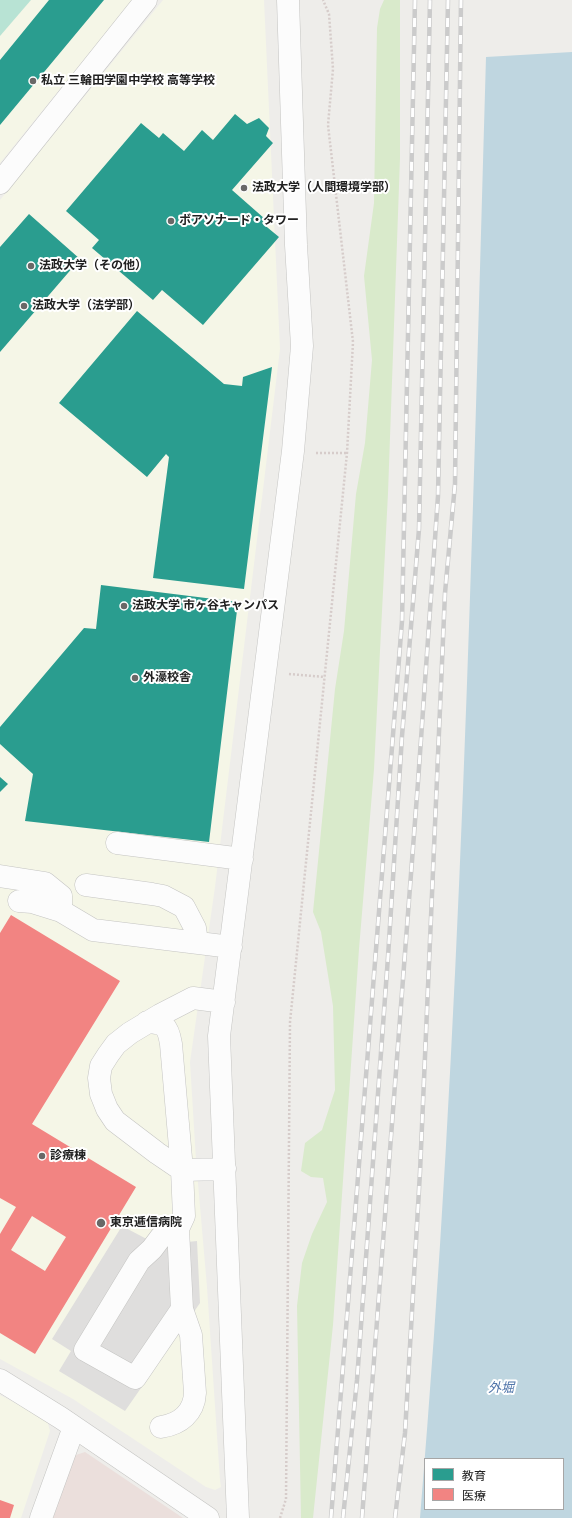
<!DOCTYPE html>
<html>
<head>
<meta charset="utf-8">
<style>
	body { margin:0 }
	#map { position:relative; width:572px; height:1518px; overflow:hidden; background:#eeedea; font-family:"PT Sans","Noto Sans JP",sans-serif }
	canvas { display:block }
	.legend { position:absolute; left:424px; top:1458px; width:140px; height:52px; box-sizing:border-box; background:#fff; border:1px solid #a6a6a6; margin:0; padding:5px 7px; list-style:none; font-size:12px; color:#212121 }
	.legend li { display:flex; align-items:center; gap:8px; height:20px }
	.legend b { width:20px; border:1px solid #a6a6a6 }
</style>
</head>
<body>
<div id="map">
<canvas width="572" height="1518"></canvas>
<ul class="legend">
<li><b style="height:11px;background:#2a9d8f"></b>教育</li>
<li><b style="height:11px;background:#f28482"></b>医療</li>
</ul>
</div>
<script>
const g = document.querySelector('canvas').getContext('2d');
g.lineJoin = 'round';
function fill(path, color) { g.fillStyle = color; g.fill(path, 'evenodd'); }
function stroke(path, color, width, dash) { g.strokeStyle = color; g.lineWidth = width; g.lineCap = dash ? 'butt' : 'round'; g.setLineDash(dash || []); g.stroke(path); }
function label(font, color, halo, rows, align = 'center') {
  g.font = font + ' "PT Sans","Noto Sans JP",sans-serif'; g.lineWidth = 4; g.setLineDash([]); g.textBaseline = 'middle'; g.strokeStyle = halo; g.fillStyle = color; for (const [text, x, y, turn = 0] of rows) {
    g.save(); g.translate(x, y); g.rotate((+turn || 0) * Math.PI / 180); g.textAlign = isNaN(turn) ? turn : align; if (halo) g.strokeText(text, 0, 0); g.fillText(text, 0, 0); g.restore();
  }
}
fill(new Path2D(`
	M85 1452 183 1518H53L73 1456Z`), '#ebdfdc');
fill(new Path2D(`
	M0 0H132L0 163Z
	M163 0H264L280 349 215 887 190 1062 196 1160 207 1287 220 1480 221 1487 215 1490 206 1487 73 1399 0 1359V200Z
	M0 1395 47 1420 50 1431 21 1518H0Z`), '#f5f6e7');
fill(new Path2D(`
	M384 0H400V158L388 493 374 769 359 949 333 1325 313 1518H301L297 1306 302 1263 312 1234 327 1202 323 1178 311 1177 301 1171 305 1143 322 1130 335 1090 333 1006 321 932 313 912 335 689 344 631 356 494 365 443 372 360 364 276 374 203 377 28 380 9Z`), '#d9eacb');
fill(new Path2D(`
	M0 0H31L0 36Z`), '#b8e3d4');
fill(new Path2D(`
	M122 1226 158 1245 197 1241 200 1303 125 1411 59 1371 71 1351 52 1339Z`), '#dfdedd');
fill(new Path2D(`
	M572 52V1518H420C461 1032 472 544 486 57ZM425 1459H563V1509H425Z`), '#bfd6e0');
fill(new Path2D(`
	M49 0H104L0 125V60Z
	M235 114 247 124 259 118 269 128 266 136 273 143 232 190 265 219 262 223 279 237 203 325 162 290 153 300 92 248 99 240 66 211 141 123 159 138 163 133 184 151 202 130 213 140Z
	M29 214 80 259 0 352V247Z
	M137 311 224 384 242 386 243 377 272 367 244 589 153 578 169 457 166 454 147 477 59 403Z
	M101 585 238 602 209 842 25 821 33 774 0 744V727L84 628 96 629Z
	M0 777 8 784 0 792Z`), '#2a9d8f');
fill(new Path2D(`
	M11 915 120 981 32 1124 136 1187 35 1354 0 1333V1234L16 1207 0 1198V933ZM32 1216 66 1237 45 1271 11 1250Z
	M0 1500 14 1505 10 1518H0Z`), '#f28482');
const minor = new Path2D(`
	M0 183 146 0
	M117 843 242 859
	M0 876 45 883 61 896V911
	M86 885 152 894 163 896 184 907 195 928 197 942
	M19 901 32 902 61 911 93 930 231 947
	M224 1002 193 998 160 1015 130 1033 116 1044 108 1055 101 1066 99 1078 101 1094 107 1109 115 1121 157 1153 182 1170 225 1169
	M147 1022C165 1023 168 1026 171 1044L182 1170 184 1216 178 1229 182 1309 191 1335 195 1393C194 1413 180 1424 161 1427
	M178 1229 161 1237 152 1249 139 1261 85 1350 135 1378 182 1309
	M0 1380 61 1418 208 1518
	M41 1518 74 1427
	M238 1518 219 1036 293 451 302 346 296 245 288 0`);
stroke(minor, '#c4c4c2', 23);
stroke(new Path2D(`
	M316 453H347
	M289 674 325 677
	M280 1518 286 1499 290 1022 347 453 353 342 328 125 333 69 329 14 323 0`), '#d6ccca', 2.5, [2, 2]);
stroke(minor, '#fcfcfc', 22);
const rail = new Path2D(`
	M331 1518 402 621 415 0
	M343 1518 357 1380 388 957 402 736 419 529 430 0
	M362 1518 418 782 438 496 448 0
	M395 1518 405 1433 420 1172 445 593 455 484 461 0`);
stroke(rail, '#cbcbcb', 4.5);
stroke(rail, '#fff', 3, [9]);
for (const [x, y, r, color] of [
	[33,81,4,"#696867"],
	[244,188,4,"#696867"],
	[171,221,4,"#696867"],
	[31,266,4,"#696867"],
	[24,306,4,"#696867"],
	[124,606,4,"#696867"],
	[135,678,4,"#696867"],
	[42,1156,4,"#696867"],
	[101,1223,5,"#696867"]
]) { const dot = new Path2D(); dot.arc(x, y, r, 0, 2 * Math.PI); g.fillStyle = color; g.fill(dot); stroke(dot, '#fff', 1.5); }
label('bold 12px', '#212121', '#fff', [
	["私立 三輪田学園中学校 高等学校",41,81],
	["法政大学（人間環境学部）",252,188],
	["ボアソナード・タワー",179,221],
	["法政大学（その他）",39,266],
	["法政大学（法学部）",32,306],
	["法政大学 市ヶ谷キャンパス",132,606],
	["外濠校舎",143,678],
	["診療棟",50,1156],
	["東京逓信病院",110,1223]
], 'left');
label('italic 13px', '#5277ab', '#fff', [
	["外堀",501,1388]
]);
</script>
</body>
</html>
